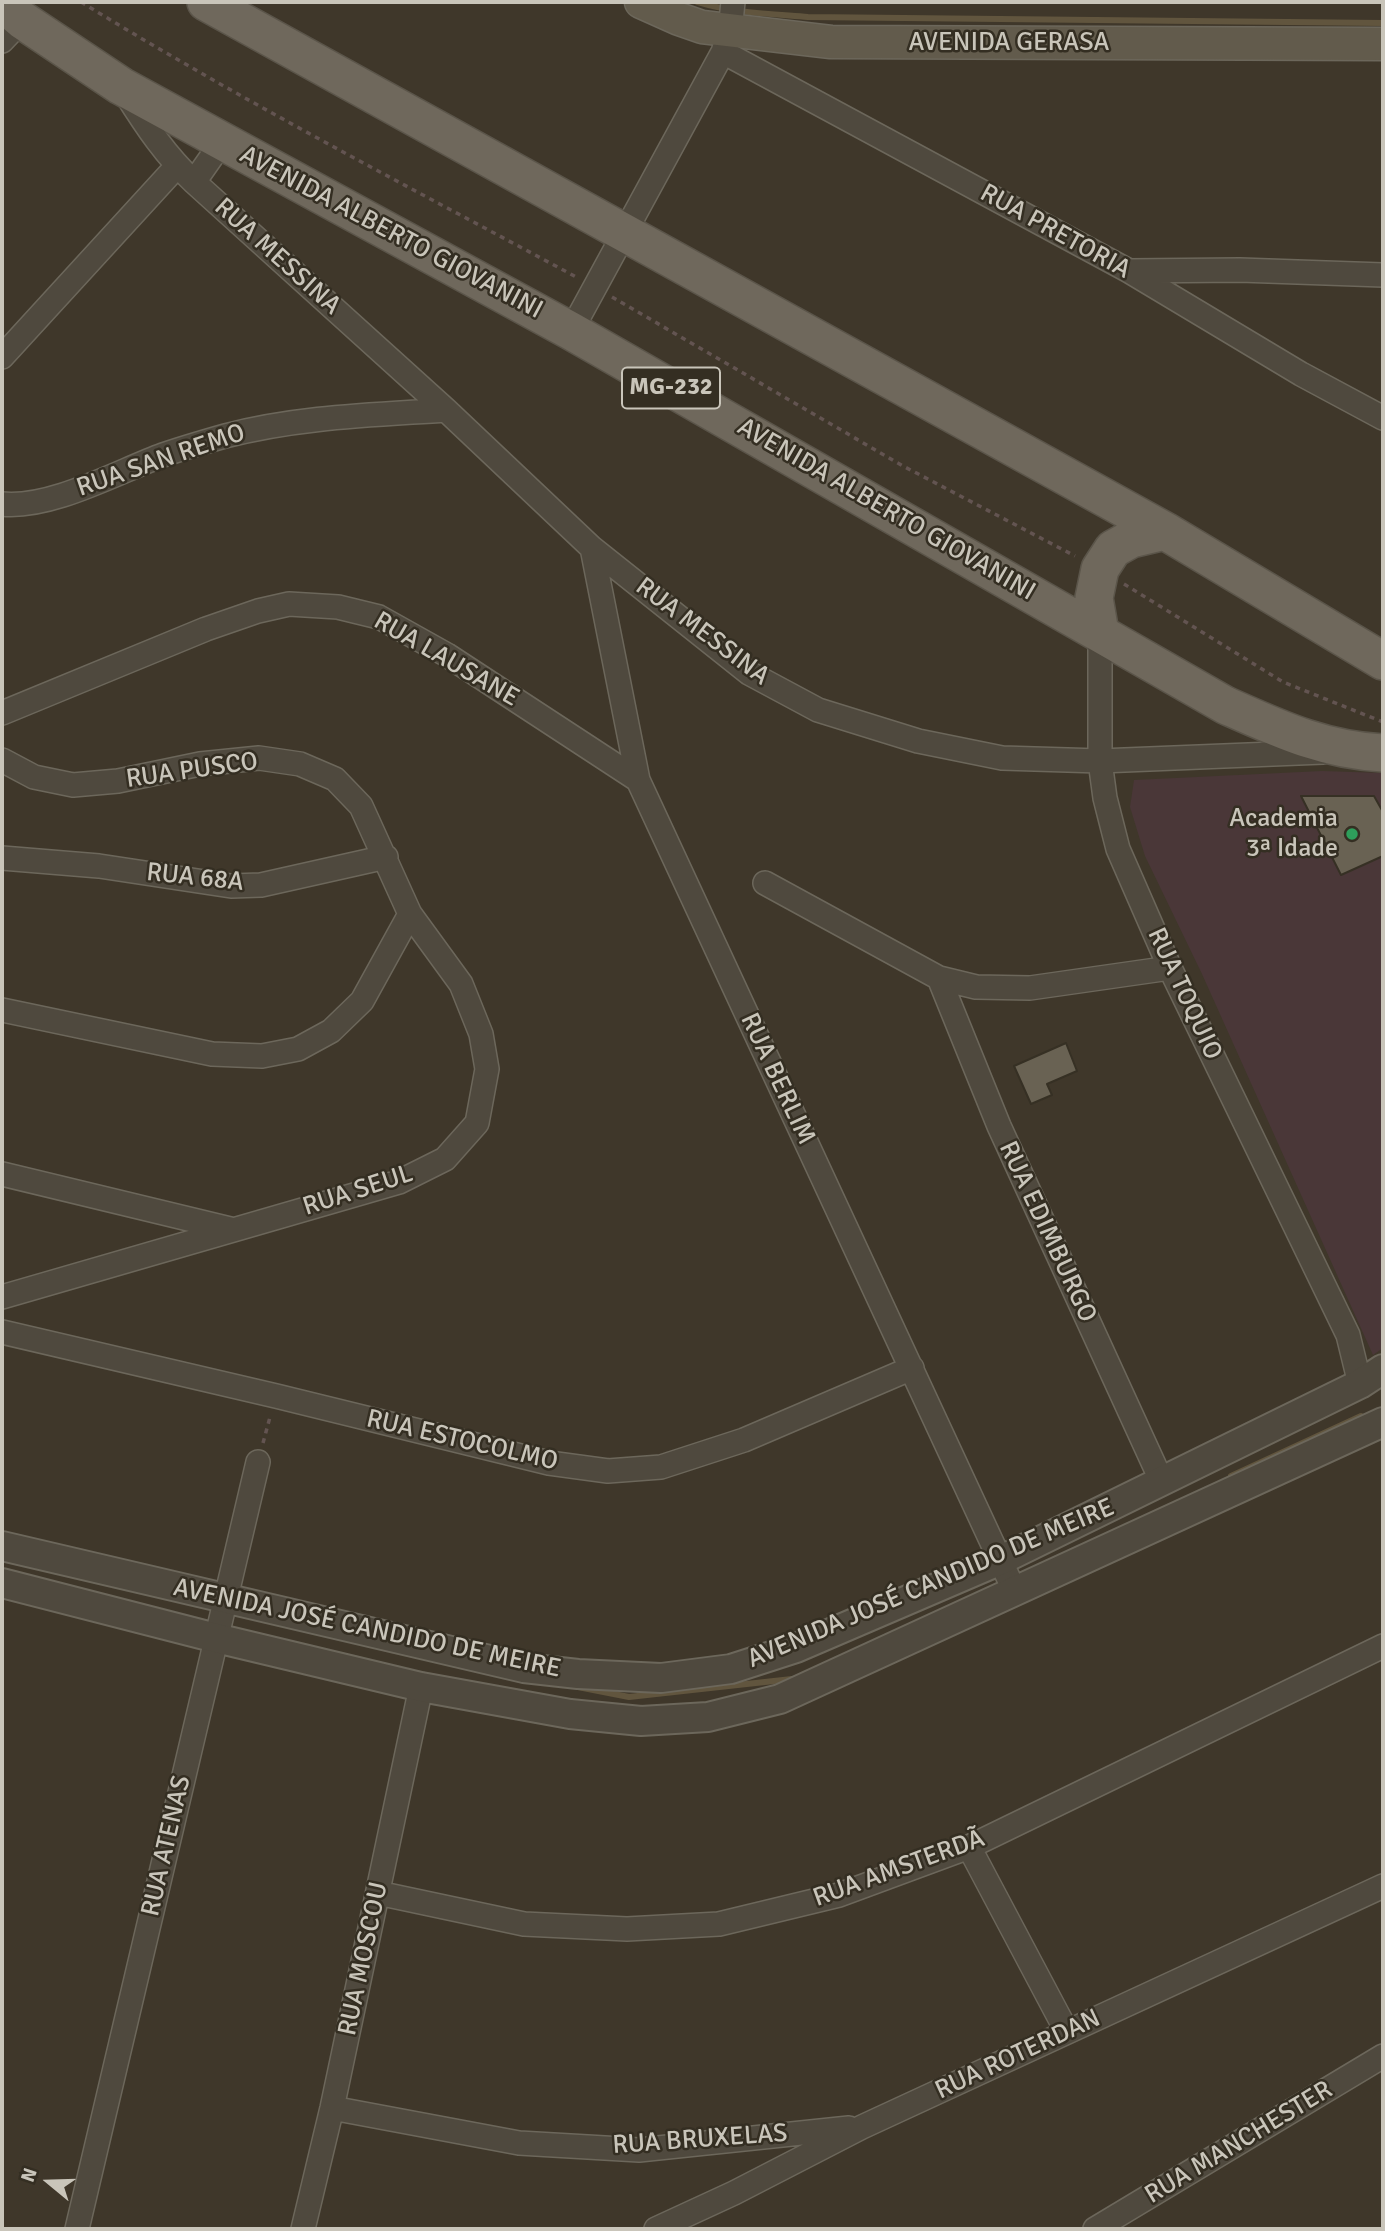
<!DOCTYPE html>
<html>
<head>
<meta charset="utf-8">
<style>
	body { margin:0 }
	#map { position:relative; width:1385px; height:2231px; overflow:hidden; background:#3f372a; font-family:Signika,sans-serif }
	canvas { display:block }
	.frame { position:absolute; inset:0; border:4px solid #c9c5ba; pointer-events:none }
	.north { position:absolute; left:14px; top:2147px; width:70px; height:70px; -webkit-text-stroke:5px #342e22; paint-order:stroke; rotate:289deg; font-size:19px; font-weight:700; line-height:28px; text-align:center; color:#c9c5ba }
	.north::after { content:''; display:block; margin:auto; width:24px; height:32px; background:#c9c5ba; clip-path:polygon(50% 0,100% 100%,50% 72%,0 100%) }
</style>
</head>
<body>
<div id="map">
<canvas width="1385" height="2231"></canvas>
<div class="frame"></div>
<div class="north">N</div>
</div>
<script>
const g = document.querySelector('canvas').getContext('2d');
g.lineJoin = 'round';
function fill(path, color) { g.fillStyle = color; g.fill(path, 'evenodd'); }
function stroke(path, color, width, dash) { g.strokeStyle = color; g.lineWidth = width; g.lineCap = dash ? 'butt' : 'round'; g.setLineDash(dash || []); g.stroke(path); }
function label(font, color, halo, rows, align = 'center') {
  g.font = font + ' Signika,sans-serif'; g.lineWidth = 5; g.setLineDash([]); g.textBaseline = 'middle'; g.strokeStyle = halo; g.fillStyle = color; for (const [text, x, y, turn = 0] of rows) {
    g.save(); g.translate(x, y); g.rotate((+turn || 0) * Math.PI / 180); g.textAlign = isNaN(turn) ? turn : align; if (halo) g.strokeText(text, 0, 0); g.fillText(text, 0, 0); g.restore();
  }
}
fill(new Path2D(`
	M1322 771 1383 773V1348L1373 1355 1202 974 1145 856 1130 807 1134 780Z`), '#4a3738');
stroke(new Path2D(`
	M697 2C733 13 771 14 808 17L1383 23
	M1231 1476 1361 1416
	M578 1687 629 1697 792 1679`), '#61553e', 6);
const building = new Path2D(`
	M1301 796H1374L1383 812V856L1341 875Z
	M1066 1043 1077 1071 1047 1084 1052 1095 1031 1104 1014 1066Z`);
fill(building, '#696253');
stroke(building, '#363024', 2);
const minor = new Path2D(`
	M2 41 22 20
	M723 52 1129 271 1301 374 1383 418
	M126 94C146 126 166 156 194 182L446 410 592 548 749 673 818 710 918 741 1002 758 1100 761 1323 752
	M194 182 222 142
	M1129 271 1240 270 1383 275
	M571 331 723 52 730 31 733 2
	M2 357 177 166
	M2 504C51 509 117 472 163 455 183 448 204 442 225 436 297 417 372 415 446 410
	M592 548 638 780 1015 1592
	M1100 633V761L1105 798 1118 849 1170 968 1348 1335 1360 1384
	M2 713 206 629 258 611 289 604 338 607 379 617 447 655 638 780
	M2 760 34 777 73 785 118 781 200 764 259 758 300 764 335 779 361 806 410 914 362 1001 331 1031 298 1049 262 1056 212 1054 2 1010
	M2 858 99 866 231 886 261 885 386 857
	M765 883 939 978 976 987 1030 988 1170 968
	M939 978 999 1126 1162 1482
	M2 1174 230 1229
	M2 1297 399 1182 445 1159 477 1123 487 1069 481 1034 461 984 410 914
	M2 1332 276 1396 549 1463 608 1471 661 1467 744 1440 912 1368
	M969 1847 1067 2032
	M378 1893 524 1924 627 1929 719 1924 839 1895 969 1847 1383 1646
	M332 2108 519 2143 639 2150 849 2128
	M77 2229 258 1462
	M303 2229 332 2108 421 1687
	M656 2229 734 2193 862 2127 1383 1886
	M1095 2229 1383 2056`);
const tertiary = new Path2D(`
	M2 1546 524 1668 578 1674 661 1678 731 1669 796 1648 1001 1560 1360 1384 1383 1369
	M2 1583 216 1638 421 1687 570 1714 641 1721 708 1717 780 1699 1383 1422`);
const secondary = new Path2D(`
	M641 2 679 19 702 27 831 42 1383 44`);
const primary = new Path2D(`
	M206 2 1165 531 1383 661
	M2 3 22 20 121 86 571 331 1225 705C1279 729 1323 750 1383 753
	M1100 633 1094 598 1100 569 1113 549 1131 539 1165 531`);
stroke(minor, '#6c675b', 26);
stroke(tertiary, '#6c675b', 32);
stroke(secondary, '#6c675b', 35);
stroke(primary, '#5b554a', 40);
stroke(new Path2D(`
	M81 2C242 101 411 188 578 278
	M612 297 903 466 1075 556
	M1124 584 1283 682 1383 722
	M263 1443 270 1417`), '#635451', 3.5, [5, 5]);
stroke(minor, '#4f493e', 23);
stroke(tertiary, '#4f493e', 28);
stroke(secondary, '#625b4c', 32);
stroke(primary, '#6f685c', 37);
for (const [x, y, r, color] of [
	[1352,834,7,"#2e9e5b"]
]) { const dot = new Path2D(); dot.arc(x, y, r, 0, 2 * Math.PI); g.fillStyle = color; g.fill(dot); stroke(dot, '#342e22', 2.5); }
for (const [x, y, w] of [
	[671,388,98]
]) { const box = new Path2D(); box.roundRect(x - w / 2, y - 20.5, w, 41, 5); g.fillStyle = '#342e22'; g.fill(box); stroke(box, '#c9c5ba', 2); }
label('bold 24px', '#c9c5ba', null, [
	["MG-232",671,388]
]);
label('26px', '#c9c5ba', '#342e22', [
	["AVENIDA GERASA",1009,43],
	["RUA PRETORIA",1055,232,29],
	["AVENIDA ALBERTO GIOVANINI",391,233,28],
	["RUA MESSINA",277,257,42],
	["RUA SAN REMO",161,461,-19],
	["AVENIDA ALBERTO GIOVANINI",886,510,30],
	["RUA MESSINA",702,632,37],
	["RUA LAUSANE",446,660,30],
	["RUA PUSCO",192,771,-8],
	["RUA 68A",195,878,6],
	["RUA TOQUIO",1184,994,65],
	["RUA BERLIM",777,1079,65],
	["RUA SEUL",358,1191,-18],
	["RUA EDIMBURGO",1047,1232,65],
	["RUA ESTOCOLMO",462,1441,13],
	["AVENIDA JOSÉ CANDIDO DE MEIRE",931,1584,-23],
	["AVENIDA JOSÉ CANDIDO DE MEIRE",367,1629,12],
	["RUA ATENAS",167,1846,-77],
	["RUA AMSTERDÃ",899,1869,-20],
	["RUA MOSCOU",364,1959,-78],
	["RUA ROTERDAN",1018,2055,-25],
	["RUA BRUXELAS",700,2140,-4],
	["RUA MANCHESTER",1239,2143,-31]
]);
label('26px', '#c9c5ba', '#342e22', [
	["Academia",1338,819],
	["3ª Idade",1338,849]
], 'right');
</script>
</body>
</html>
